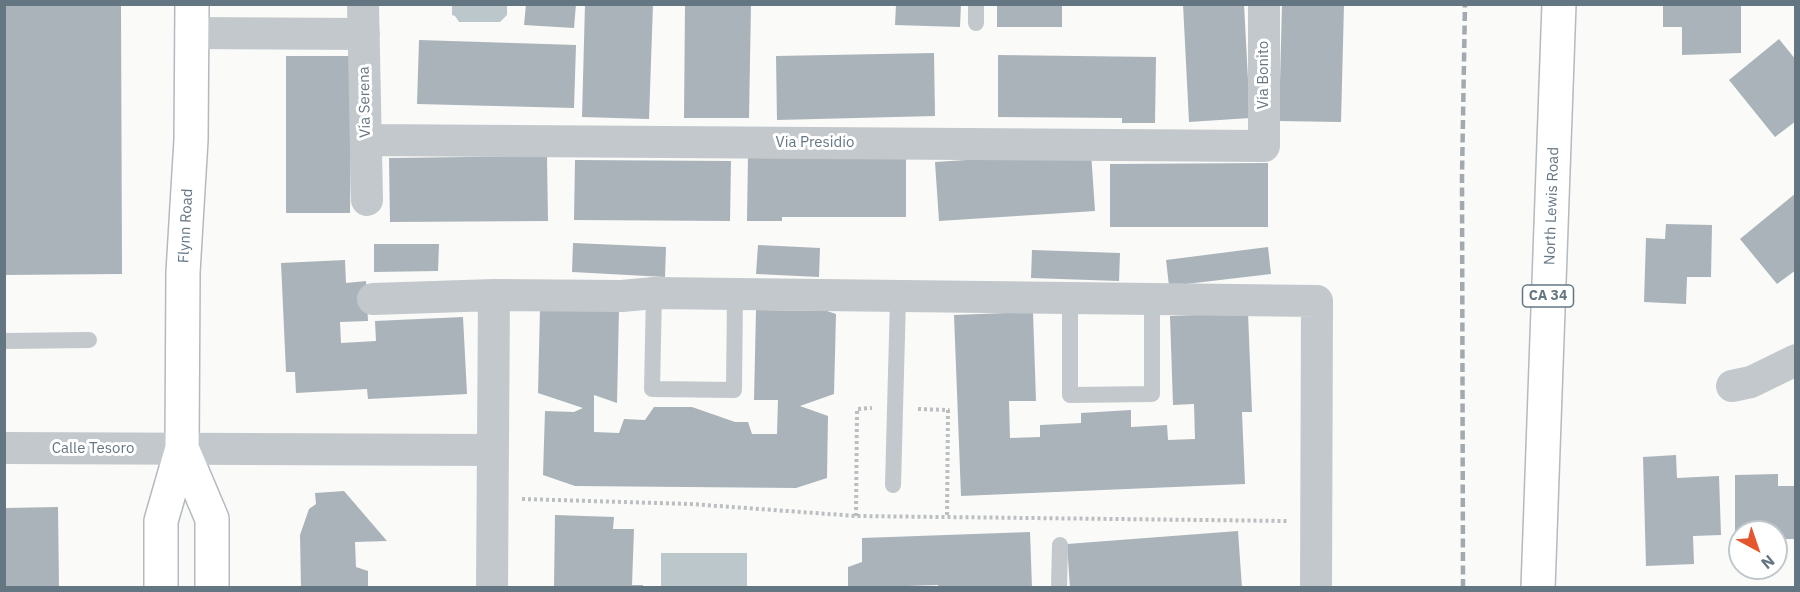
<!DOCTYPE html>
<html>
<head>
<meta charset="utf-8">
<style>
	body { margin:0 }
	#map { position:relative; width:1800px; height:592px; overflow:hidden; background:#fafaf8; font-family:"IBM Plex Sans",sans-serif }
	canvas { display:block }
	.frame { position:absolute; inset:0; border:6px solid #657683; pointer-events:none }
	.north { position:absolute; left:1728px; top:520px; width:60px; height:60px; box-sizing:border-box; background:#fff; border:2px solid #c1c8cd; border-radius:50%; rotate:140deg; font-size:16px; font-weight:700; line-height:24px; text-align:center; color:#657683 }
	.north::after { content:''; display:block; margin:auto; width:21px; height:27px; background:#e4572e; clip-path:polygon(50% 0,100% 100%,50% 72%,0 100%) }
</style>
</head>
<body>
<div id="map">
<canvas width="1800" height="592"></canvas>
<div class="frame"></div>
<div class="north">N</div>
</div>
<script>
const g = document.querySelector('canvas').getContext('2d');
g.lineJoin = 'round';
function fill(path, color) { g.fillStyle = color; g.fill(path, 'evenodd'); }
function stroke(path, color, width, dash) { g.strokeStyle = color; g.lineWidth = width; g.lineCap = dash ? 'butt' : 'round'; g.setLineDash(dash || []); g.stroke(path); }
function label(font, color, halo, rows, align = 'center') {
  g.font = font + ' "IBM Plex Sans",sans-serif'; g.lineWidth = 6; g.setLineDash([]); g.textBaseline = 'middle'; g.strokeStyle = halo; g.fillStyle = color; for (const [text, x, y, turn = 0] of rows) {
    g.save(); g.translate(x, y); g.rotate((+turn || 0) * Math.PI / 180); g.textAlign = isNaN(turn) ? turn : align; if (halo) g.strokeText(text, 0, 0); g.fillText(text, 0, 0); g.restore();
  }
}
fill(new Path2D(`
	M452 5H507V15L500 22H459L455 16 452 15Z
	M661 553H747V586H661Z`), '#bbc7cb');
fill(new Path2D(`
	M4 4H121L122 274 4 275Z
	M526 4H576L574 28 524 25Z
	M585 4H653L649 119 582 117Z
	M685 4H751L749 118H684Z
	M896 4H961L960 27 895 25Z
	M997 4H1062V27H997Z
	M1183 4H1244L1250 118 1189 122Z
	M1282 4H1344L1341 122 1279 121Z
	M1682 4H1741V53L1682 55V27H1663V6Z
	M1779 39 1796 60V121L1775 137 1729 80Z
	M419 40 576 45 574 108 417 104Z
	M934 53 935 116 777 120 776 56Z
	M998 55 1156 57 1155 123H1122V118L998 117Z
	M286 56H352L350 213H286Z
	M1091 152 1095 211 939 221 935 162Z
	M748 155H906V217H782V221H747Z
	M547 156 548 221 390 222 389 158Z
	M575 160 731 161 730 221 574 220Z
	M1268 163V227H1110V164Z
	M1796 193V270L1777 284 1740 239Z
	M1666 224 1712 225 1711 277H1687L1686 304 1644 302 1646 238 1665 239Z
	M573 243 666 247 665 277 572 272Z
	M374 244H439L438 271 374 272Z
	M758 245 820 248 819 277 756 274Z
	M1268 247 1271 274 1169 286 1166 260Z
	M1032 250 1120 253 1119 281 1031 278Z
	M345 260 346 283 366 281 368 321 340 322 341 343 376 341 375 321 463 317 467 394 368 399 367 389 296 393 295 372H286L281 263Z
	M540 308 619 309 617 403 594 395V432L619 433 624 419 645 420 654 407H692L735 422H748L752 434H777L778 400H754L756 310 827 311 836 314 834 394 800 406 828 416 827 478 796 488 575 486 543 475 545 411 574 412 583 408 538 393Z
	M1033 312 1036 401H1009L1010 438 1040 437V425L1081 423V413L1131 410V427L1167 425 1168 440 1195 439 1194 404 1173 405 1170 316 1248 313 1252 412H1242L1245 484 961 496 954 315Z
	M1676 455 1677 478 1719 476 1721 535 1693 536 1694 564 1646 566 1643 457Z
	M1778 474V486H1796V539H1776V532H1740V540H1735V475Z
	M344 491 387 541 355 542 356 567 368 571V588H301L300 535 309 509 316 504 315 493Z
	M58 507 59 588H4V508Z
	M555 515 614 517 613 529H634L632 585H643V588L554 587Z
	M1238 531 1242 588H1070L1067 544Z
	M1030 532 1032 588H939L938 585 848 588V567L862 562V538Z`), '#aab3b9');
const secondary = new Path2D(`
	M182 448 212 519V588
	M161 588V521L182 448 183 272 191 140 192 4`);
const primary = new Path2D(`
	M1538 588 1559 4`);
stroke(secondary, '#b3babf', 36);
stroke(primary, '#b5babe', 36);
stroke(new Path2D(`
	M918 409 948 410 947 518
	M522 499 691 504 856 516 1288 521
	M856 516 857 409 872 408`), '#bbbfc2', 4, [3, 3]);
stroke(new Path2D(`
	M976 23V4
	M654 293 652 389 734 390 735 295
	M1070 298V395L1152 394V298
	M4 341 89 340
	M893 485 898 298
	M1059 588 1060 545`), '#c3c8cc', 16);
stroke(new Path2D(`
	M363 4 367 200
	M191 33 364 34
	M366 140 1264 146V4
	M373 299 494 295 622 296 654 293 1317 301 1316 588
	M1732 386 1751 382 1796 360
	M4 448 493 450
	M492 588 494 295`), '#c3c8cc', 32);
stroke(secondary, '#fff', 33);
stroke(primary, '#fff', 33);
stroke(new Path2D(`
	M1463 588 1462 176 1465 4`), '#a2aab0', 4.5, [9, 4.5]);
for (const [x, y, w] of [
	[1548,296,51]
]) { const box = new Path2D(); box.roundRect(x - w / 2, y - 11, w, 22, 4.5); g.fillStyle = '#fff'; g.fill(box); stroke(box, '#657683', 1.5); }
label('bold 14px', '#657683', null, [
	["CA 34",1548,296]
]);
label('15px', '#657683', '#fff', [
	["Via Bonito",1264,75,-90],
	["Via Serena",365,102,-91],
	["Via Presidio",815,143],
	["North Lewis Road",1552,206,-88],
	["Flynn Road",186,226,-87],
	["Calle Tesoro",93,449]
]);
</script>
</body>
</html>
